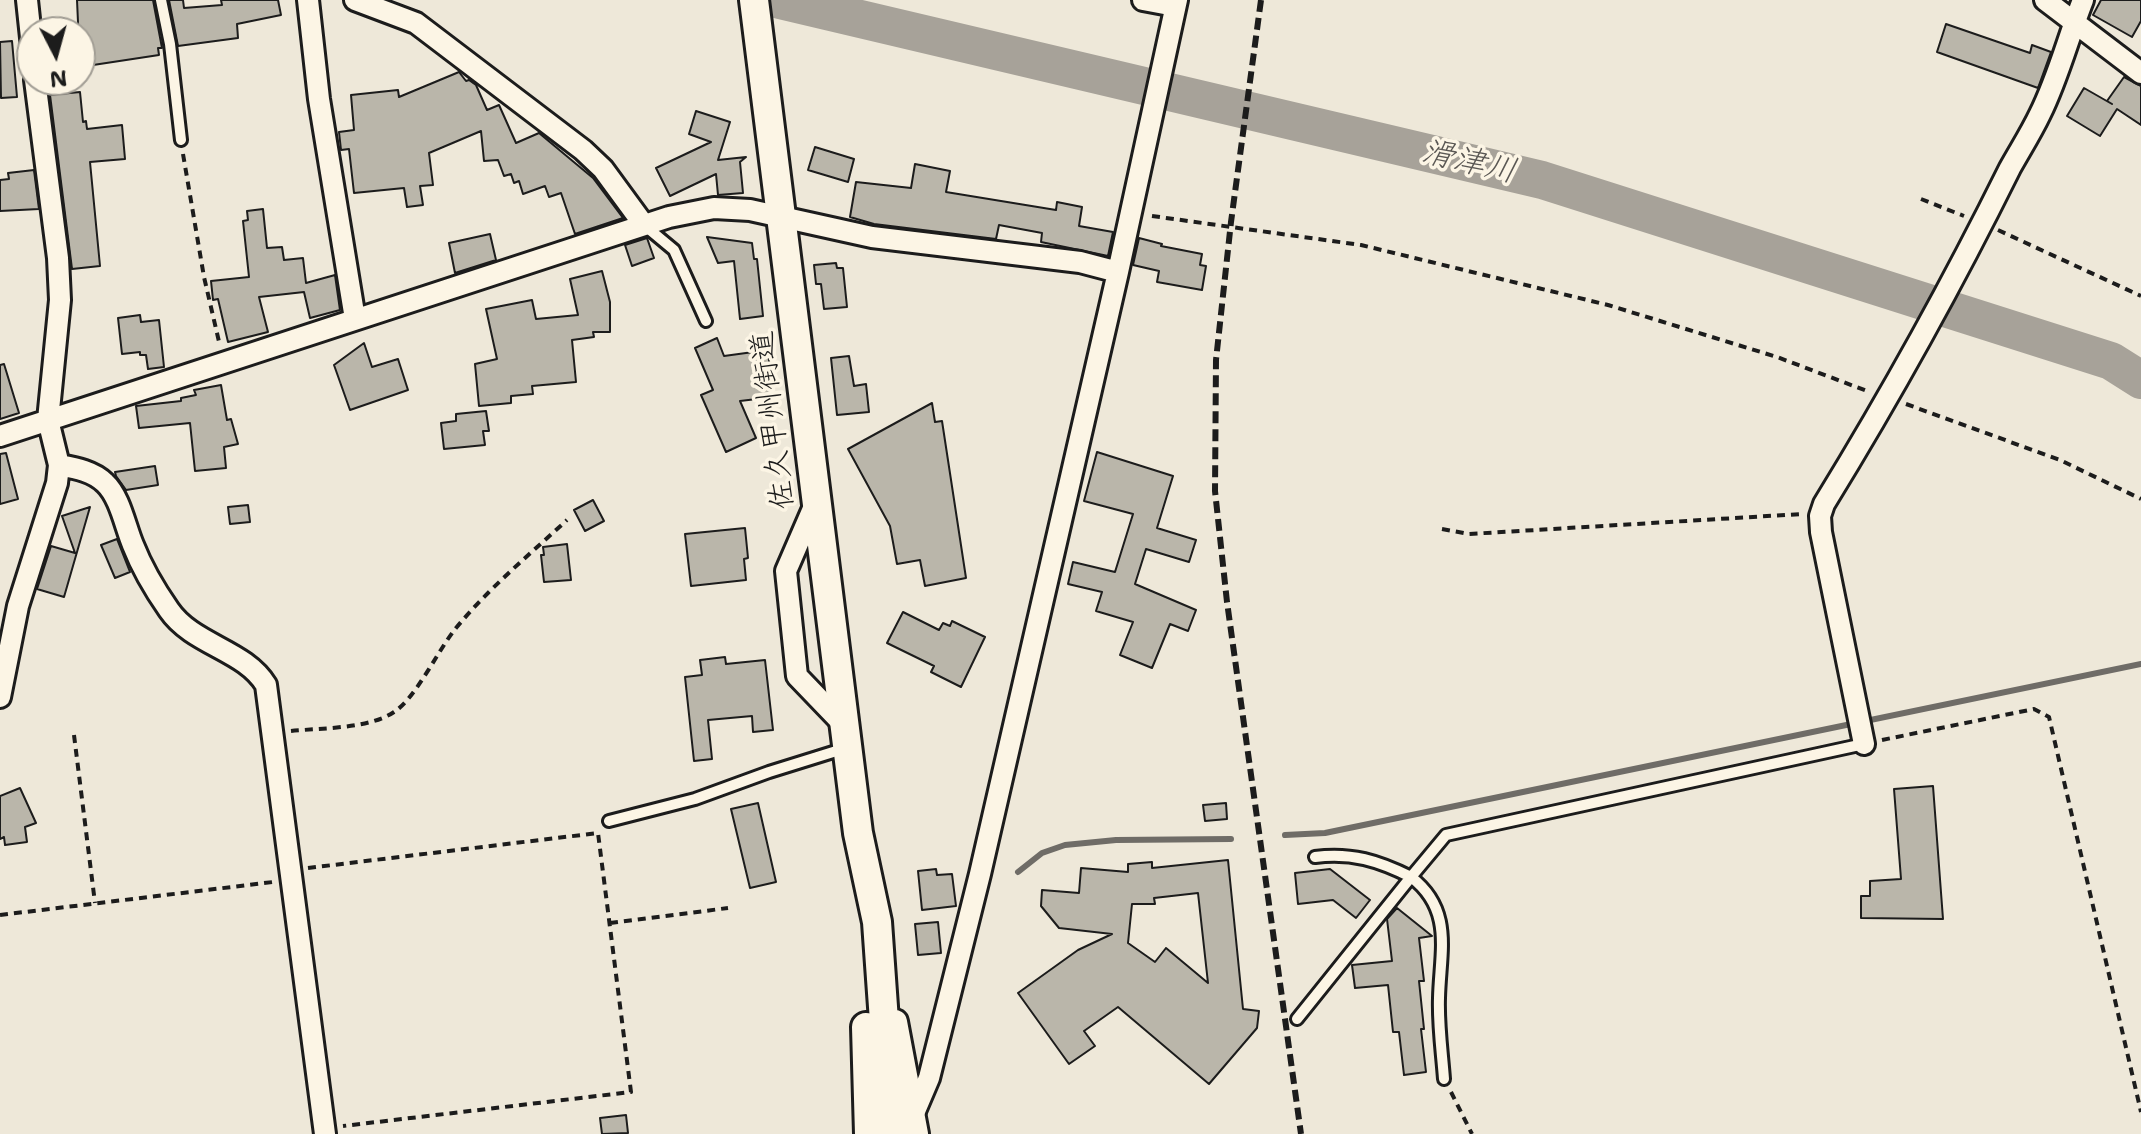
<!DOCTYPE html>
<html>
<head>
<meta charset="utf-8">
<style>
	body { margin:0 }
	#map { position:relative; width:2141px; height:1134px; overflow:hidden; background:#eee8d9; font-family:"Shantell Sans",sans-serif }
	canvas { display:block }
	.north { position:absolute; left:16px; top:16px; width:80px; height:80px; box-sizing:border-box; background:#fcf5e5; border:2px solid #a29e95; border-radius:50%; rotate:174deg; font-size:22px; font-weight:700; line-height:32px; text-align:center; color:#1c1c1c }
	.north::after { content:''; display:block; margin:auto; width:28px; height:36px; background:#1c1c1c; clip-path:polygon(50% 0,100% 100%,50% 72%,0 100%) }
</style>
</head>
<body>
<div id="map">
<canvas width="2141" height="1134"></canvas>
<div class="north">N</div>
</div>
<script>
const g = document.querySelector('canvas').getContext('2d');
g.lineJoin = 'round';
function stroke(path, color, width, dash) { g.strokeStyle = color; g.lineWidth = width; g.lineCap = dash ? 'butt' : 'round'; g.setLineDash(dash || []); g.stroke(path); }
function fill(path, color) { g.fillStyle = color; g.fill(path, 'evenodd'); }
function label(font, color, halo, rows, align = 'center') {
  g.font = font + ' "Shantell Sans","Klee One",sans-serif'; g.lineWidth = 7; g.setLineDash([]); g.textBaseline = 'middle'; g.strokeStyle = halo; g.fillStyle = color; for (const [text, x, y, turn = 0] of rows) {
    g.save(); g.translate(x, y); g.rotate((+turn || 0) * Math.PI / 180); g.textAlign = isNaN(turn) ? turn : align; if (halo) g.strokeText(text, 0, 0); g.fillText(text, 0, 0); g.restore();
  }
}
stroke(new Path2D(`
	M1285 835 1325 833 2141 664
	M1018 872 1042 853 1065 845 1116 840 1231 839`), '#6f6c67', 6);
stroke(new Path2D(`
	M780 0 1542 180 2111 361 2141 380`), '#a7a299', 38);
const building = new Path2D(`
	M77 0H153L162 48H158L159 55 80 67Z
	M169 0H183L184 8 222 5 221 0H278L281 15 237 24 238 38 178 46Z
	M2101 0H2141V21L2132 37 2093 15Z
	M1946 24 2030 53 2032 45 2051 52 2038 88 1937 52Z
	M12 41 17 97 1 98 0 42Z
	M459 72 466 81 469 80 476 85 487 110 499 105 516 143 539 133 593 178 623 218 575 234 561 193 549 197 545 186 523 194 519 181 514 183 511 174 504 176 498 160 484 161 481 131 429 153 433 185 420 186 423 205 407 207 404 188 354 193 349 149 341 150 339 132 354 130 351 95 398 90 399 97Z
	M2124 77 2141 86V125L2117 109 2100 136 2067 116 2084 88 2112 104 2107 101Z
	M80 92 83 122 86 121 87 129 122 125 125 159 90 162 100 266 72 269 50 95Z
	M696 111 730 122 718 160 746 157 740 162 743 193 718 195 716 174 670 196 656 168 711 142 689 134Z
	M815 147 854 159 848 182 808 170Z
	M915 164 950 171 946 192 1056 210 1057 202 1082 207 1079 226 1113 232 1108 256 1041 242 1042 233 999 225 996 239 874 224 850 217 856 182 911 188Z
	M34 170 39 209 0 211V180L9 179 8 173Z
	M263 209 267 248 282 247 284 260 303 258 306 283 335 275 340 310 310 318 304 292 259 297 268 332 228 342 218 299 213 300 211 281 249 277 243 221 248 220 247 211Z
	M490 234 496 260 455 273 449 243Z
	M707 237 752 243 754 259H757L763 316 740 319 734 261 718 263Z
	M647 238 654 258 632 266 625 245Z
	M1139 238 1162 244 1161 246 1202 254 1200 265 1206 266 1202 290 1157 282 1159 271 1133 265Z
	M836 263 837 268H843L847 307 824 309 821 284H816L814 265Z
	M602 271 610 302V332H593L594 337 572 340 576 382 532 386 533 394 511 396V403L479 406 475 364 497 359 486 309 532 300 536 319 578 315 570 279Z
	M140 315 141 322 159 320 164 367 148 369 146 355H140V352L122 354 118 318Z
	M717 338 724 356 768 350 772 391 765 398 740 401 756 438 726 452 701 395 713 390 695 348Z
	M364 343 372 367 398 359 408 390 350 410 334 365Z
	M849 356 854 386 866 384 869 412 837 415 831 358Z
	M4 364 19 413 0 419V365Z
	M221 385 227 420 231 419 238 444 224 447 226 468 195 471 190 423 139 428 136 406 181 401V398L196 395 194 390Z
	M932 403 935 422 942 421 966 578 925 586 920 560 897 564 890 526 848 449Z
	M486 411 489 431H483L485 445 444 449 441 423 456 421V414Z
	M1097 452 1173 476 1157 528 1196 540 1189 562 1146 549 1135 584 1196 610 1188 631 1170 624 1152 668 1120 655 1133 622 1096 611 1102 592 1068 584 1073 562 1115 572 1133 514 1084 501Z
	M6 453 18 499 0 504V454Z
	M155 466 158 485 126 490 116 476 115 472Z
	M593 500 604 521 585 531 574 510Z
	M248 505 250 522 230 524 228 507Z
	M90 507 64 597 37 589 51 546 75 553 62 516Z
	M745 528 748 558 744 559 746 580 691 586 685 534Z
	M117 539 130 572 115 578 101 545Z
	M567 544 571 580 544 582 541 555H544L543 547Z
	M903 612 939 630 943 623 950 626 952 621 985 637 961 687 931 672 934 666 887 643Z
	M725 657 726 664 765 660 773 730 753 732 752 716 708 720 712 759 694 761 685 677 702 675 700 660Z
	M1933 786 1943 919 1861 918V896H1870V881L1901 879 1894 789Z
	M20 788 36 823 25 827 27 842 5 845 4 837 0 839V796Z
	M758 803 776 882 750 888 731 809Z
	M1226 803 1227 819 1205 821 1203 805Z
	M1228 860 1243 1009 1259 1011 1257 1028 1209 1084 1118 1007 1084 1031 1095 1046 1069 1064 1018 993 1078 950 1112 934 1059 928 1041 906 1042 890 1079 893 1081 868 1128 872V864L1152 862V868ZM1198 893 1208 983 1166 948 1155 962 1128 943 1132 904H1155L1154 898Z
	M936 869 937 875 952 874 956 906 922 910 918 871Z
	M1330 869 1370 900 1356 918 1333 900 1298 904 1295 873Z
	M1397 908 1432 936 1419 938 1424 981H1419L1424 1029H1421L1426 1072 1404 1075 1399 1032H1393L1388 985 1355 988 1352 965 1392 961 1387 919Z
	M938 922 941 953 918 955 915 924Z
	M626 1115 628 1133 602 1134 600 1118Z`);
fill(building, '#bab6aa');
stroke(building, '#1c1c1c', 2);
const service = new Path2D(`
	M161 0 170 44 181 140
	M644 225 674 250 706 321
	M609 821 695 799 769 772 846 748
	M1297 1019 1411 877C1379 861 1351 852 1315 857
	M1444 1079C1442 1052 1438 1025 1439 998 1440 952 1454 910 1411 877L1446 835 1864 744`);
const minor = new Path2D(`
	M27 0 32 47
	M308 0 319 99 355 319
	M355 0 416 23 583 150 603 169 644 225
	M1143 0 1175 6
	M2045 0 2141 73
	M0 436 669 217 714 208 750 210 872 237 1080 262 1118 272
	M59 465C75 468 93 471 105 483 120 497 125 526 133 545 142 568 155 590 169 610 193 645 245 650 266 685L325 1134
	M815 504 786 571 797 676 845 726
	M0 697 18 606 57 483 59 465 48 420 60 300 58 258 35 80
	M1864 744 1821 532 1820 516 1824 504C1891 395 1953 283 2010 168 2020 150 2031 133 2040 114 2058 78 2068 38 2083 0
	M912 1118 929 1078 980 874 1118 272 1177 0`);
const tertiary = new Path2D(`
	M895 1022 916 1134`);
const secondary = new Path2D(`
	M754 0 858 833 877 922 892 1134
	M866 1027 869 1134`);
stroke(service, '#1c1c1c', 16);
stroke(minor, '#1c1c1c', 26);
stroke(tertiary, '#1c1c1c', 30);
stroke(secondary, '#1c1c1c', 34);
stroke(new Path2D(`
	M183 154 204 277 220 346
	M1921 199 1964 216
	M1152 216 1361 245 1608 305 1777 357 1867 391
	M1998 230 2141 296
	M1906 404 2060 460 2141 499
	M1442 529 1469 534 1802 514
	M291 731C320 728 369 729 394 712 416 698 438 650 456 628 489 588 529 555 567 520
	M74 735 95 903
	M1882 740 2034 709 2049 717 2141 1112
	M308 868 598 833 631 1092 343 1126
	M0 915 273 882
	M610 923 728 908
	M1451 1092 1472 1134`), '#1c1c1c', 4, [8, 6]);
stroke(service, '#fcf5e5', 10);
stroke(minor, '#fcf5e5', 20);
stroke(tertiary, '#fcf5e5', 24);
stroke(secondary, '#fcf5e5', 28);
stroke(new Path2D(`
	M1261 0 1231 222 1216 360 1215 491 1227 602 1301 1134`), '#1c1c1c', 6, [12, 6]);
label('30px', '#1c1c1c', '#fcf5e5', [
	["佐久甲州街道",774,420,-97]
]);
label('italic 32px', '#5b5854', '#fcf5e5', [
	["滑津川",1469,163,13]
]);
</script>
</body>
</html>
